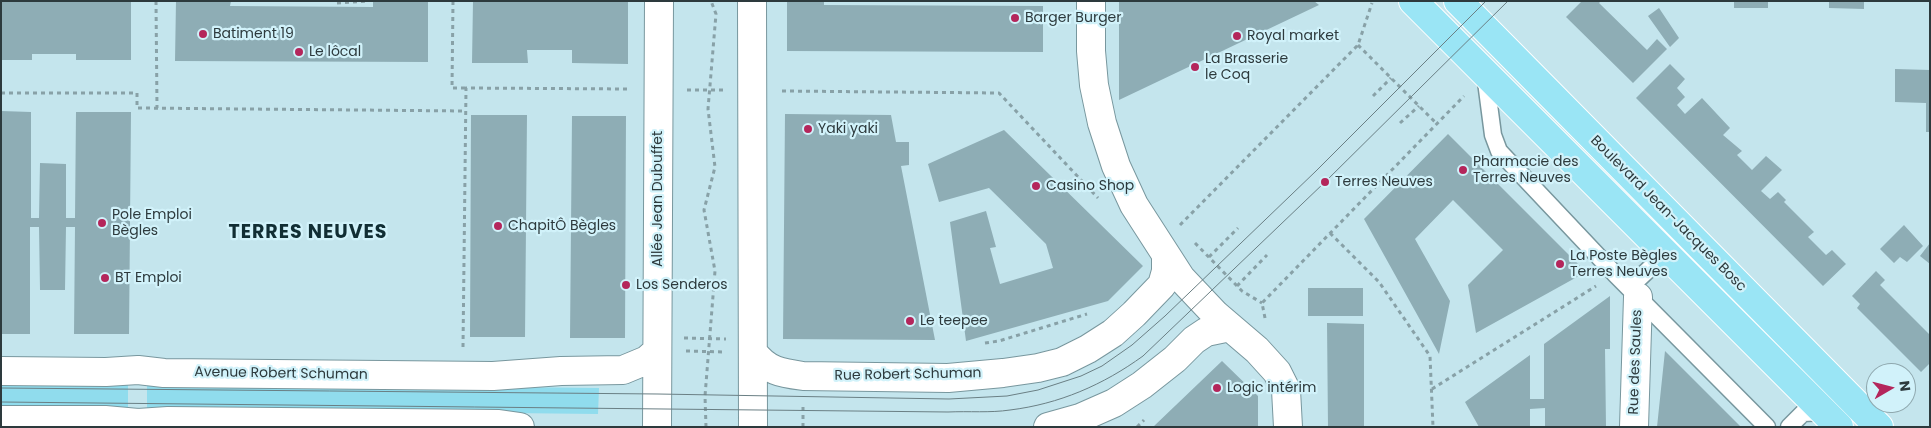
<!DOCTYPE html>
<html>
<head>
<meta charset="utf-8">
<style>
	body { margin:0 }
	#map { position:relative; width:1931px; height:428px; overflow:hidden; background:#c4e5ed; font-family:Poppins,sans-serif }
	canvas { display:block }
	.frame { position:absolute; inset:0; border:2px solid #2d3a3d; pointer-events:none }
	.north { position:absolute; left:1866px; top:363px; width:50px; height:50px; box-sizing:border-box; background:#d1f2fa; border:1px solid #8fa8ae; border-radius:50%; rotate:82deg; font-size:14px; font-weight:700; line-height:20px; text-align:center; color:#2d3a3d }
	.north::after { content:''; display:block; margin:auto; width:18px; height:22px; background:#b4265b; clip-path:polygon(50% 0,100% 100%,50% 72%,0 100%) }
</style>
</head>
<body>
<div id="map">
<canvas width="1931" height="428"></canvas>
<div class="frame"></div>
<div class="north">N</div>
</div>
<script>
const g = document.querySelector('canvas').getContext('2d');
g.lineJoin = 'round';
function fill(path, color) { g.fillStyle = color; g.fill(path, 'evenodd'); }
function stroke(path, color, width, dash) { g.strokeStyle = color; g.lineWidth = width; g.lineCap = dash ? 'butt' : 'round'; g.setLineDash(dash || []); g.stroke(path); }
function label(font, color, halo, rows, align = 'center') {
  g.font = font + ' Poppins,sans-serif'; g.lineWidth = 4.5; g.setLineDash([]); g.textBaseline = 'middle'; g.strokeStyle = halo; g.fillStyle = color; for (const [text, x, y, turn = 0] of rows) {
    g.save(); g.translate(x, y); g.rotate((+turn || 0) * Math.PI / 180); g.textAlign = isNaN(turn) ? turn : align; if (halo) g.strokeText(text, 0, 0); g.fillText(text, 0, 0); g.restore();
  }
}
fill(new Path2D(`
	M1 382 128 383V409L1 408Z
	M147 383 599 388 598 414 147 409Z`), '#90dced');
fill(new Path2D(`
	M1 1H131V60H76V54H32V60H1Z
	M176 1H231L230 6 373 7V1H428V62L175 61Z
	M473 1H628V64L572 63V50H527L528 63H472Z
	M787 1H824V5L1043 6V52L787 51Z
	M1119 1H1314L1319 5 1119 100Z
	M1582 1H1601L1599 3 1647 50 1657 39 1667 49 1633 83 1566 17Z
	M1734 1H1768V8H1734Z
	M1829 1H1864V9L1829 8Z
	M1659 8 1679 38 1670 47 1648 16Z
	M1670 64 1685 79 1677 88 1685 97 1677 105 1685 114 1702 98 1730 128 1723 135 1742 151 1737 155 1752 170 1766 156 1782 170 1761 191 1770 199 1778 192 1786 200 1784 202 1814 232 1808 237 1826 255 1832 250 1846 264 1823 286 1636 98Z
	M1895 69 1930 70V132H1926V103L1895 102Z
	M1 111 31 112V218H39L40 163 66 164V218H75L76 112H131L129 334H74L75 227H66L65 290H40L39 227H30V334H1Z
	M785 114 891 115 896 142H909V165L901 166 935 340 783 339Z
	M471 115H527L525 337H470Z
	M572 116H626L625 338H570Z
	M1004 130 1143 266 1108 301 966 341 950 222 986 211 996 247 990 248 1000 284 1053 268 1046 244 989 188 939 202 928 164Z
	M1448 134 1586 272 1476 333 1468 285 1503 250 1453 200 1415 239 1450 301 1439 354 1364 219Z
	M1904 225 1923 246 1907 262 1900 257 1894 263 1880 249Z
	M1930 243V264L1920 256Z
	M1876 271 1885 280 1880 285 1930 335V363L1921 372 1857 308 1860 304 1852 296Z
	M1308 288H1363V316H1308Z
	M1610 296V349H1605L1606 427H1545V408L1530 409V427H1479L1465 402 1530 355V399H1544V344Z
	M1327 323 1364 324V427H1328Z
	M1665 351 1741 427H1657Z
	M1222 361 1258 396V427H1153Z`), '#8eadb5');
const lane = new Path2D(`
	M1485 74 1493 135 1499 151 1615 274 1767 427
	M1629 288 1666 253
	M1789 427 1803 413 1825 412`);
const street = new Path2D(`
	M752 1 753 427
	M1091 1V51L1094 85 1102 123 1116 166 1134 205 1181 278 1216 315 1257 350 1277 372 1286 390 1288 427
	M753 352C767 371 781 373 803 376L948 378 1003 373 1038 368 1062 362 1088 349 1113 333 1134 314 1162 285 1166 271V255
	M1 371 106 372 138 370 164 373 493 376 561 371 623 370 647 360 657 351
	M1 420H105L138 423 168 421 499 424 520 427
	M657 427 659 1
	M1048 427 1080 418 1114 403 1142 385 1175 359 1194 340 1206 332 1230 327
	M1634 427 1638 297`);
const primary = new Path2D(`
	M1413 1 1839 427
	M1458 1 1879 427`);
stroke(lane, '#78979e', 19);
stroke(street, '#78979e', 30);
stroke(primary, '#fff', 30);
stroke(new Path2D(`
	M156 1 157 108
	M453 1 452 88H466
	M337 3 367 1
	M1358 45 1436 123
	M687 90H723
	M782 91 999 93 1098 198
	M1 93H137V108L466 111
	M1373 96 1391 78
	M1400 123 1419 106
	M1180 225 1358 45 1372 3
	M1330 233 1379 282 1430 356 1433 427
	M1195 243 1242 291 1262 303
	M1209 257 1238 228
	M1237 286 1267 255
	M1265 318 1262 303 1464 96
	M684 338 726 339
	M985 343 999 341 1087 314
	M463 347 466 88 630 89
	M686 351 725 352
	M1432 389 1596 286
	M706 427 705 396 715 271 704 210 715 167 708 109 716 14 711 1
	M803 427V404
	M1137 427 1144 420`), '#88a1a7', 3, [4, 4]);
stroke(lane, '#fff', 16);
stroke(street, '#fff', 28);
stroke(primary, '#9ae5f5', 28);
stroke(new Path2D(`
	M1 388 658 394 949 399 1007 396 1038 390 1081 376 1102 366 1132 345 1165 316 1316 171 1486 1
	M1 402 948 412C969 411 990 413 1010 410 1059 404 1103 385 1143 356L1325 182 1508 1`), '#6a7f84', 1);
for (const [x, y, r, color] of [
	[1015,18,5,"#b4265b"],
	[203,34,5,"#b4265b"],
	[1237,36,5,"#b4265b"],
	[299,52,5,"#b4265b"],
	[1195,67,5,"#b4265b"],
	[808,129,5,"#b4265b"],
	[1463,170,5,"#b4265b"],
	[1325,182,5,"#b4265b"],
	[1036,186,5,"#b4265b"],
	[102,223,5,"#b4265b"],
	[498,226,5,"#b4265b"],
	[1560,264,5,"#b4265b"],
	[105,278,5,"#b4265b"],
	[626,285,5,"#b4265b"],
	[910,321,5,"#b4265b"],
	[1217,388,5,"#b4265b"]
]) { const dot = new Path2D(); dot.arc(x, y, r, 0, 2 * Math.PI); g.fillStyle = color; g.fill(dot); stroke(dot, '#d1f2fa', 2); }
label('14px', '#2d3a3d', '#d1f2fa', [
	["Barger Burger",1025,18],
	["Batiment 19",213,34],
	["Royal market",1247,36],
	["Le lôcal",309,52],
	["La Brasserie",1205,59],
	["le Coq",1205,75],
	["Yaki yaki",818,129],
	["Pharmacie des",1473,162],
	["Terres Neuves",1473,178],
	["Terres Neuves",1335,182],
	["Casino Shop",1046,186],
	["Pole Emploi",112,215],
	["Bègles",112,231],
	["ChapitÔ Bègles",508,226],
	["La Poste Bègles",1570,256],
	["Terres Neuves",1570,272],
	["BT Emploi",115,278],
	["Los Senderos",636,285],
	["Le teepee",920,321],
	["Logic intérim",1227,388]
], 'left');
label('14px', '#2d3a3d', '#d1f2fa', [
	["Allée Jean Dubuffet",658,199,-90],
	["Boulevard Jean-Jacques Bosc",1668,214,45],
	["Rue des Saules",1636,362,-88],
	["Avenue Robert Schuman",281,374,1],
	["Rue Robert Schuman",908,375,-1]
]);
g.letterSpacing = '1px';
label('bold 19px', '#112e34', '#d1f2fa', [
	["TERRES NEUVES",308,233]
]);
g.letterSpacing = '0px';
</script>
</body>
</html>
